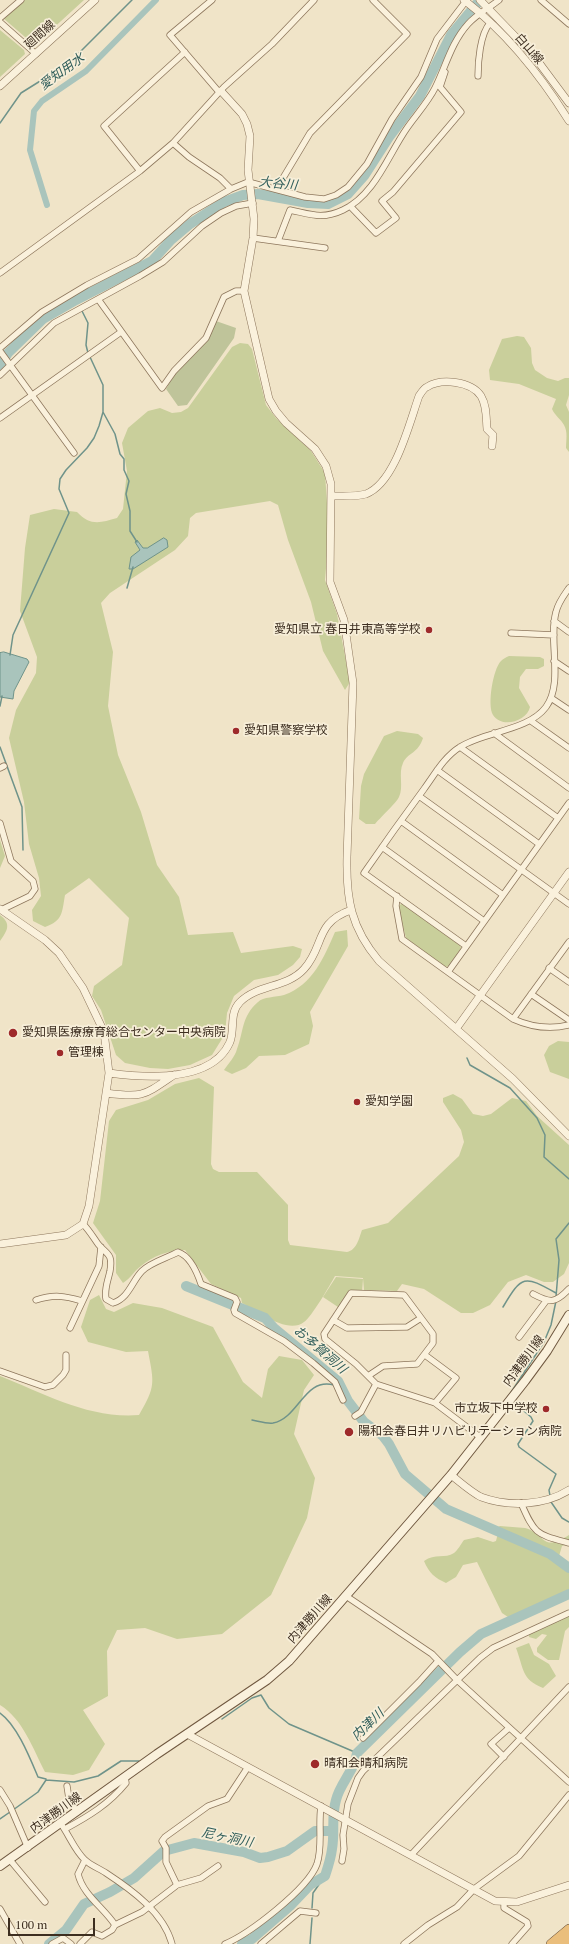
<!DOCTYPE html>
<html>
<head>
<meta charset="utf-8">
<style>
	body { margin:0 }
	#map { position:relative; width:569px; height:1944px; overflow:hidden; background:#f0e4c8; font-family:"PT Serif",serif }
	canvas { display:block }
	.scale { position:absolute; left:8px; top:1918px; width:87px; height:18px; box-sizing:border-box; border:2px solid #3d2e20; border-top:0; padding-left:5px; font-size:12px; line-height:14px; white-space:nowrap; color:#3d2e20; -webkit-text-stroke:3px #f7eed8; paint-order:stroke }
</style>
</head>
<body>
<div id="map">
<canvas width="569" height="1944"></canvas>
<div class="scale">100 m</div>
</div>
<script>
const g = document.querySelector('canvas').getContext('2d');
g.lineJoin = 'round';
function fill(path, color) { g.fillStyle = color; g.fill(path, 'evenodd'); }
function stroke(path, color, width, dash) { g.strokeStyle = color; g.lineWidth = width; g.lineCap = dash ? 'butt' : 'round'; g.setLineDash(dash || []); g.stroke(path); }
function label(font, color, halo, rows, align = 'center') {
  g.font = font + ' "PT Serif","Noto Sans JP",serif'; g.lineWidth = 3.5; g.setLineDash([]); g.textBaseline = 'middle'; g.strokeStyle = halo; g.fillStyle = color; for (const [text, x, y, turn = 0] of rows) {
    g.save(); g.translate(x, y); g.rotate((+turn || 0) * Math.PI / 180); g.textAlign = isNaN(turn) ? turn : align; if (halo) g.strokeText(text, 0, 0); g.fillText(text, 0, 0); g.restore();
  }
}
fill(new Path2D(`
	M25 0H84L37 43H32L3 18Z
	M0 30 24 50 25 54 0 77Z
	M517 336 524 337 531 348 532 363 535 370 547 378 558 381 565 378H569V395L566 405 569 412V452L566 448C566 440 568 432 564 425 561 419 555 416 552 409L556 399 519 384 490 380 489 370 502 339Z
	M240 343 248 344 252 349 266 405 276 418 311 451 325 473 329 533 325 580 337 614 350 682 345 690 323 651 311 602 288 540 278 505 270 501 196 513 190 518 188 536 175 550 110 593 101 603 113 652 108 706 118 755 141 812 157 865 179 897 188 935 233 932 241 953 293 946 302 949 300 957 293 965 278 975 254 980 234 996 227 1013 225 1034 212 1055 190 1065 168 1069 150 1068 125 1063 116 1055 101 1010 92 996 94 986 122 965 129 918 89 878 65 895C62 912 63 921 45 927L33 921 32 910 41 896 39 878 29 844 24 802 9 738 16 710 36 673 37 657 20 611 25 548 30 515 54 509 77 512C90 526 100 523 117 518L123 509 127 471 122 443 128 428 148 411 160 408 172 413 181 412 188 408 232 347Z
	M509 656 540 657 544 659V666L538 669H526L520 677 519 688 530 707C527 721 502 729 493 715 487 705 493 669 501 661 503 659 506 657 509 656Z
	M397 731 418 734 423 738C418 754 408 752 403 763 398 773 404 787 399 797 397 802 379 819 375 824H366L359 819 361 786 364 774 384 736Z
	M0 840 5 856 0 868Z
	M402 903 460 945 461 948 449 966 445 967 406 938 398 907Z
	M0 915C12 924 7 931 0 941Z
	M347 930 348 946 310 1012 313 1026 309 1044 285 1055 259 1056 246 1068 232 1074 224 1070C228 1064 235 1057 237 1049 244 1031 241 1017 258 1002 263 997 276 997 284 995 313 985 324 957 335 932Z
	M558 1041 569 1042V1079L550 1072 544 1055 549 1046Z
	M199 1078 214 1087 211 1164 213 1169 219 1172H257L288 1205V1240L290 1245 347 1252C357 1250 359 1238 362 1230L388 1223 459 1156 464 1142 461 1130 443 1102V1098L453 1094 462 1099 473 1114 483 1116 491 1114 512 1098 526 1101 537 1116 569 1145V1263L564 1274 553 1282H544L526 1275 508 1282 490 1305 473 1313H461L424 1289 402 1284 397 1291 364 1290 363 1278 335 1276C330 1285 311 1318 304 1322 288 1335 257 1311 242 1303L241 1298 211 1284 185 1250C169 1250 153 1256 141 1266 134 1271 131 1278 123 1283L116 1273V1255L93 1223 100 1201 109 1121 116 1110 148 1100 175 1084Z
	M336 1277 363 1279 362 1292 349 1291 338 1307 323 1297Z
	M99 1295 106 1309 114 1312 133 1303 162 1308 213 1327 243 1382 262 1398 268 1369 279 1356 302 1360 314 1375 304 1390 294 1434 315 1478 307 1518 271 1595 222 1634 177 1639 145 1628 117 1630 107 1651 108 1696 83 1710 105 1744 89 1770 73 1775 45 1772C33 1749 23 1719 0 1705V1376C45 1394 89 1419 139 1415 156 1386 154 1383 148 1351L126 1352 88 1342 81 1327 90 1300Z
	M500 1526C508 1527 517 1527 525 1528 547 1534 540 1553 569 1535V1544L562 1546 557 1563 569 1571V1594C548 1599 529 1612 508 1617L502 1613 477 1562 463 1565 456 1577 446 1583C435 1578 429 1573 424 1561 435 1553 445 1559 454 1553 458 1550 461 1544 464 1540L478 1537 493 1542 496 1541 498 1533 496 1528Z
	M569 1614V1627L565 1631 559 1660H548L537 1652V1648L547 1635 542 1634 536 1639 529 1637V1633Z
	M529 1643 534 1655 549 1664 556 1676 543 1688C521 1679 524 1669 516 1648Z`), '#c9cf9b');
fill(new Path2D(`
	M216 321 236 328 234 338 187 405 178 406 166 389 176 372 200 349Z`), '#bfc49a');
const water = new Path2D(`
	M164 538 167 540 168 547 133 569H129L131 557 140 550 135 542 137 540 143 548H147Z
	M4 652 27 659 29 662 14 691 13 699 0 697V653Z`);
fill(water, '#a9c4bc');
stroke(water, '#6f938a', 1);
stroke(new Path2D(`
	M0 123 21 93 69 63 132 0
	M82 311 88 323 86 345 88 353
	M103 412 115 434 120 454 124 459V470L129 481 126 494 130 511V531L137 542
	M127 588 133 567
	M10 655 13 635 69 513 59 489 60 479 66 470 87 448 94 438 99 426 103 412V385L90 357
	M0 706 2 696
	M0 747 22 807 23 850
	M467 1058 470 1065 510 1088 537 1118 545 1135 544 1157 569 1179
	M556 1297 559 1260 556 1239 569 1223
	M503 1307C522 1275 524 1275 556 1293
	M508 1397 544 1342 551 1325 556 1301
	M512 1401 531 1417 533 1421 518 1444 519 1447 556 1474 549 1490 550 1496
	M252 1420C258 1421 267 1424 273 1423 299 1418 304 1377 334 1385
	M551 1502 562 1518 569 1522
	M0 1713C17 1725 30 1758 38 1777L46 1779
	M222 1719 252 1698 261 1695 269 1708 289 1724 357 1753
	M13 1810 38 1792 46 1780 74 1782 98 1776 121 1761H139
	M0 1819 10 1812
	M312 1908 313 1893 325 1876
	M310 1944 312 1918`), '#6f938a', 1.5);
stroke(new Path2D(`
	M47 205 30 150 34 111 42 101 86 71 156 0`), '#a9c4bc', 6);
stroke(new Path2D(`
	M0 365 8 353 43 319 76 300 152 261 171 240 190 224 224 202 243 195 258 194 308 203 328 204 348 194 364 176 389 137 420 96 451 35 480 0
	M186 1286 265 1318 274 1328 338 1381 348 1401 364 1422 383 1436 389 1444 405 1474 446 1509 550 1554 569 1568
	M49 1944 66 1930 84 1904 110 1892 134 1878 164 1851 194 1843 244 1852 260 1858 268 1857 287 1851 315 1831H332
	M242 1944 252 1939 290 1906 310 1885 325 1876C328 1867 331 1858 332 1849 335 1832 331 1817 336 1800 340 1783 355 1770 357 1753L460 1652 481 1634 569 1594`), '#a9c4bc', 10);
const minor = new Path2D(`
	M212 0 170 35 219 92
	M541 0 569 24
	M0 18 21 0
	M0 22 36 54
	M478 76C478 62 480 34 490 23
	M173 143 189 157 220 178 231 189
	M140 171 104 126 185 52
	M277 188 310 133 407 34 373 0
	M350 206 376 233 396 218 382 201 393 192 461 112 440 87 445 72
	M253 238 325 248
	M278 241 290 210C310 214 322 220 343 210 375 195 388 155 407 128 416 115 428 102 435 88 446 66 451 43 468 24 477 14 489 8 499 0
	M0 273 140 171 173 143 224 87 272 44 314 0
	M98 299 162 388 174 371 206 338 224 297 236 291H244
	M0 348 42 312 87 285 138 259 191 212 231 189 248 182 305 197 324 199 336 195 348 187 367 164 392 119 421 77 437 39 466 1
	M0 351 74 453
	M0 375 54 323 140 276 163 262 202 226 221 213 236 206 253 203
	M0 418 121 332
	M554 621 569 632
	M511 633 554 635
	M554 661 569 671
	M551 698 569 710
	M531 721 569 748
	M494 733 569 788
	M460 747 558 818
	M0 768 4 766
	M437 770 539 844
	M419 796 569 904
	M401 821 503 895
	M0 823 11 861 33 881 35 889 30 896 1 910
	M382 847 484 921
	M397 896 396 906 402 939 513 1019C531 1027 549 1030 569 1025
	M466 946 364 873C384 844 404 816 424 789 435 774 444 757 460 747 485 731 528 731 546 707 564 682 548 641 556 612 558 603 564 595 569 588
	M549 968 569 982
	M448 972 569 803
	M531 994 569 1020
	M513 1019 569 942
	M83 1224C89 1230 93 1237 98 1244 107 1255 113 1253 110 1271 108 1281 104 1289 106 1299L113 1303C129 1298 132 1281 142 1271 151 1262 167 1258 178 1252 190 1256 197 1272 201 1284L235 1298 237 1302 234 1310 235 1313 284 1341 313 1363 335 1382 343 1400
	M533 1294C550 1303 555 1304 569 1289
	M36 1300C54 1294 65 1296 82 1301
	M333 1320 347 1328 407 1327 421 1318
	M70 1328 99 1266 101 1247
	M519 1337 546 1301
	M425 1355 456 1378 435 1403 480 1437
	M0 1371 45 1387 53 1385 63 1375 66 1370V1355
	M368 1376 383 1366 417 1364 433 1343V1334L404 1295 351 1293 324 1334 325 1339 356 1364 376 1384 435 1403
	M355 1416 361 1412 376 1384
	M521 1503C535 1535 536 1534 569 1543
	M346 1596 432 1654 457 1680 569 1782
	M363 1738 419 1682 438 1661
	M504 1757 491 1744 509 1728
	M67 1786 69 1799 77 1812
	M0 1790 10 1806 28 1848
	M61 1824C69 1835 75 1851 85 1860 90 1865 100 1869 106 1873 132 1890 164 1913 172 1944
	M65 1829C89 1816 109 1804 126 1783L125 1777
	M412 1854 569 1687
	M10 1860 45 1902
	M342 1861 344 1849 343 1835 348 1804 358 1778 363 1771 480 1658 493 1648 569 1613
	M177 1885 166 1862V1848L162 1841 165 1837 208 1806 227 1799 248 1767
	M504 1902V1908L527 1922 528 1926 512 1944
	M0 1909 20 1944
	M115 1925 142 1912 177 1885 201 1878 218 1866
	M52 1944 63 1938 71 1944
	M80 1944 92 1932 102 1936 112 1930 115 1925C104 1908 83 1895 78 1874L85 1860
	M225 1944C249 1934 308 1889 317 1864 323 1846 318 1825 321 1806
	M261 1944 300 1911 316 1913
	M404 1944 428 1925 457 1907 474 1889 519 1856 569 1795`);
const tertiary = new Path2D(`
	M464 0C506 32 541 76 569 121
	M480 0 534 56 569 103
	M0 86 95 0
	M221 91 242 114 247 124 250 136 248 170 254 219 253 238 244 291 269 399 276 411 286 423 315 449 326 466 331 484 330 582 344 620 353 683 347 857C346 899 351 928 379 961L513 1079 569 1136
	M332 496C343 496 355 497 366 494 395 483 409 424 419 396 421 393 424 388 427 387 441 378 471 381 481 396 487 406 486 418 487 429L493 435 492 446
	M0 909 45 940 59 953 83 988 104 1032 109 1073 89 1206 83 1224 66 1235 0 1244
	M456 1029 569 872
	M109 1073C146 1078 212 1083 230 1042 235 1029 229 1013 240 1002 258 984 287 988 304 969 325 946 314 923 351 910
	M106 1093C143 1098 143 1096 174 1075
	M451 1475C460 1482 471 1492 481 1497 508 1507 544 1506 569 1490
	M187 1734 495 1901 517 1902 569 1885`);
const secondary = new Path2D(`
	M0 1866 157 1754 267 1680 289 1661 451 1475 525 1381 547 1351 569 1315`);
const trunk = new Path2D(`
	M551 1944 569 1929
	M562 1944 569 1938`);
stroke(minor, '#8d765c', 7);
stroke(tertiary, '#8d765c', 8);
stroke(secondary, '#6f573f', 10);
stroke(trunk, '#5b4430', 10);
stroke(minor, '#faf1dc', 5.5);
stroke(tertiary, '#faf1dc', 7);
stroke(secondary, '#faf1dc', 8);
stroke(trunk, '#eabe7c', 9);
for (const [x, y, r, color] of [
	[429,630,4,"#9e2a2b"],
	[236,731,4,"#9e2a2b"],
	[13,1033,5,"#9e2a2b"],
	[60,1053,4,"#9e2a2b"],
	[357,1102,4,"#9e2a2b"],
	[546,1409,4,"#9e2a2b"],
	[349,1432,5,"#9e2a2b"],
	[315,1764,5,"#9e2a2b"]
]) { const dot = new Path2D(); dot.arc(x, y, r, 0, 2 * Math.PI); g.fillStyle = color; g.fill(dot); stroke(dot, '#f7eed8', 1.5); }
label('12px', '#3d2e20', '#f7eed8', [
	["廻間線",40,35,-42],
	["白山線",529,49,49],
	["内津勝川線",524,1361,-54],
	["内津勝川線",310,1619,-49],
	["内津勝川線",56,1813,-36]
]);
label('12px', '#3d2e20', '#f7eed8', [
	["愛知県立 春日井東高等学校",421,630,"right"],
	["愛知県警察学校",244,731],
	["愛知県医療療育総合センター中央病院",22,1033],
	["管理棟",68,1053],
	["愛知学園",365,1102],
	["市立坂下中学校",538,1409,"right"],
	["陽和会春日井リハビリテーション病院",358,1432],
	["晴和会晴和病院",324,1764]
], 'left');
label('italic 13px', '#2f5d5a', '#f7eed8', [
	["愛知用水",62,72,-36],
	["大谷川",278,184,6],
	["お多賀洞川",320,1350,41],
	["内津川",368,1725,-44],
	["尼ヶ洞川",227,1838,12]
]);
</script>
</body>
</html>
